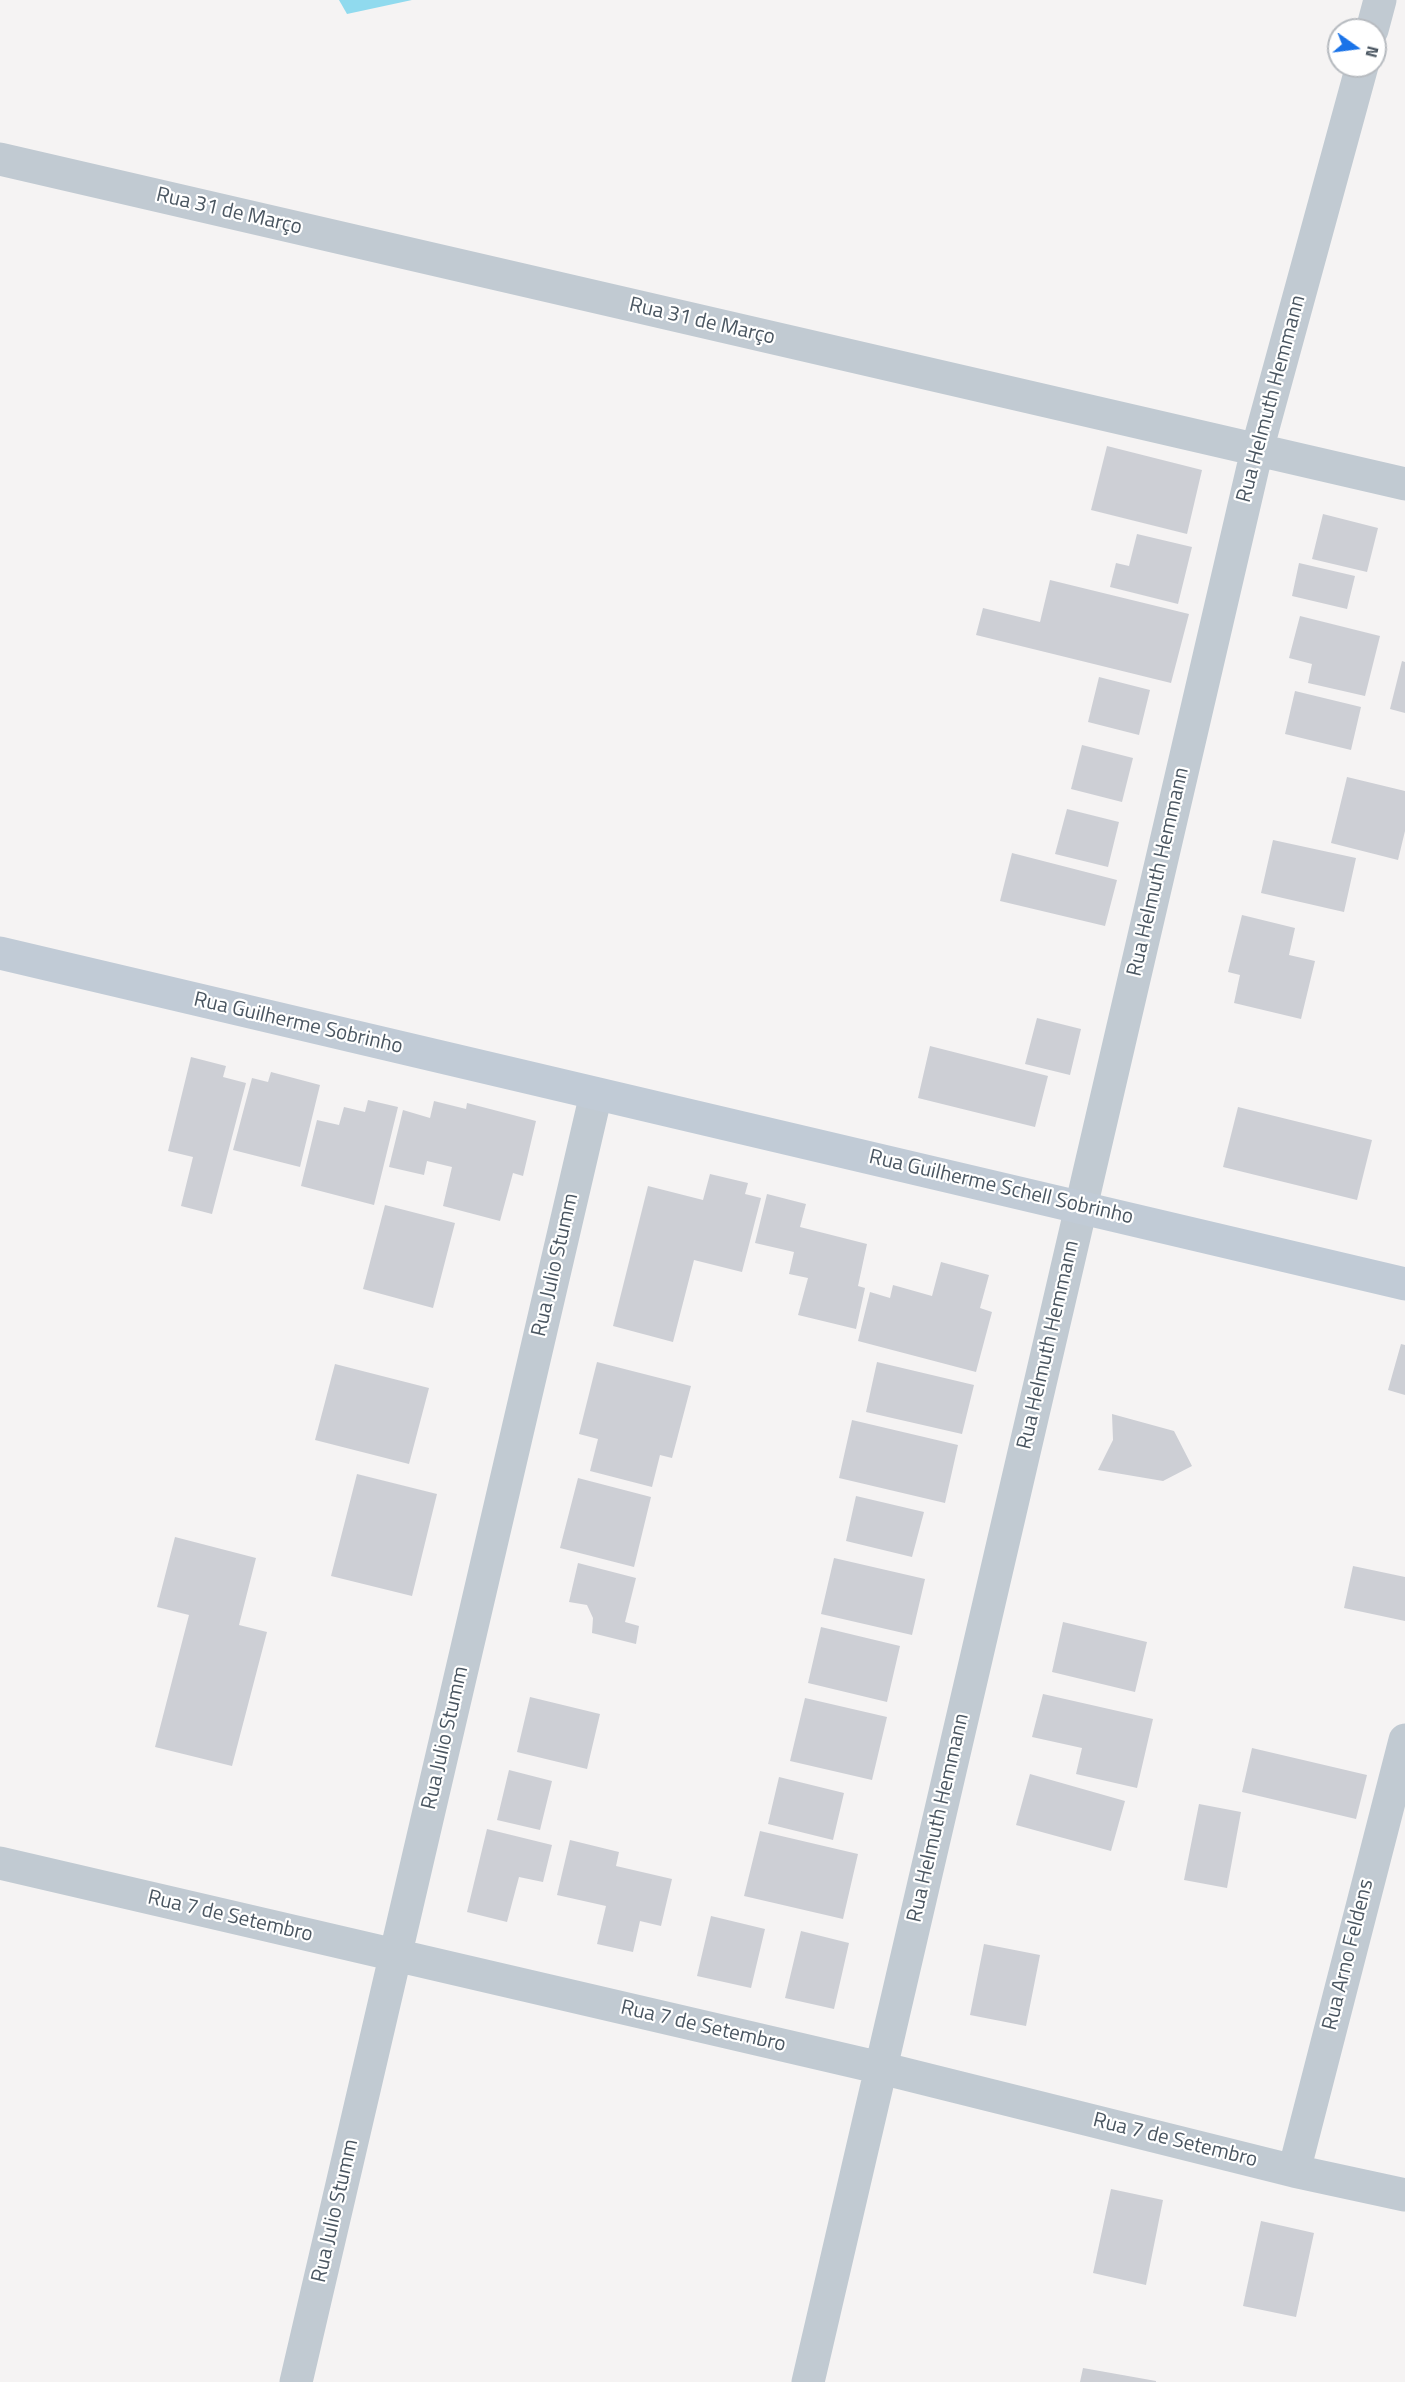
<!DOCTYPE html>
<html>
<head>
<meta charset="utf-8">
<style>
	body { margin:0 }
	#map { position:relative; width:1405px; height:2382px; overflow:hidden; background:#f5f3f3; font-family:"Titillium Web",sans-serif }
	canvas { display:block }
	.north { position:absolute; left:1327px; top:18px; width:60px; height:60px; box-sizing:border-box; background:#fff; border:2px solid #b7bbc0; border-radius:50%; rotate:104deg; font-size:16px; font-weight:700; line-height:24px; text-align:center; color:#4a5661 }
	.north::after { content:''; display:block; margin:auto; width:21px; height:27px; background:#1a73e8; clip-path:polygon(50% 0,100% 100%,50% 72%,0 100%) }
</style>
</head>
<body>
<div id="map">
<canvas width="1405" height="2382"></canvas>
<div class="north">N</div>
</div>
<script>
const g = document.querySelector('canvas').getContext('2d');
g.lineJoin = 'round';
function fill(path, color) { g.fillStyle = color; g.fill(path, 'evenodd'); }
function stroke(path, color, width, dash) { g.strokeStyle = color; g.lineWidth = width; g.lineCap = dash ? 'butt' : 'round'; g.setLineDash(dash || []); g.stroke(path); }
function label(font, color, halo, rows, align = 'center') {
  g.font = font + ' "Titillium Web",sans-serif'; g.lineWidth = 4.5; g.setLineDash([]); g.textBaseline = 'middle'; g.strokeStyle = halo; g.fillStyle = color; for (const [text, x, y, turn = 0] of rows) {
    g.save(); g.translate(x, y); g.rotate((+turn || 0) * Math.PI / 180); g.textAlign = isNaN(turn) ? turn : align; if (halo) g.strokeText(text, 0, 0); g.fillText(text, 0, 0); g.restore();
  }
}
fill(new Path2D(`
	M339 0H412L347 14Z`), '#90daee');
fill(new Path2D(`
	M1107 446 1202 470 1187 534 1091 510Z
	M1323 514 1378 528 1367 572 1312 559Z
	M1137 534 1192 547 1178 604 1110 587 1116 563 1129 566Z
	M1299 563 1355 576 1347 609 1292 596Z
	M1050 580 1189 614 1171 683 976 635 983 608 1040 622Z
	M1300 616 1380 636 1365 696 1308 683 1312 664 1289 658Z
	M1402 661 1405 662V713L1390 709Z
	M1099 677 1150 690 1139 735 1088 722Z
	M1295 691 1361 707 1351 750 1285 734Z
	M1082 745 1133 758 1122 802 1071 789Z
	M1347 777 1405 791V831L1398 860 1331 843Z
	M1067 809 1119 822 1108 867 1055 854Z
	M1273 840 1356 858 1344 912 1261 893Z
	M1012 853 1117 880 1105 926 1000 901Z
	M1242 915 1295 928 1289 955 1315 961 1301 1019 1234 1003 1240 975 1228 972Z
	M1037 1018 1081 1029 1070 1075 1025 1064Z
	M930 1046 1048 1076 1035 1127 918 1098Z
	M191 1057 226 1066 223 1077 246 1083 212 1214 181 1206 193 1157 168 1151Z
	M271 1072 320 1085 300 1167 233 1150 252 1078 268 1082Z
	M368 1100 398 1107 374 1205 301 1186 317 1120 339 1125 344 1107 365 1112Z
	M434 1101 466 1109 467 1103 536 1121 523 1176 513 1173 500 1221 443 1206 452 1167 427 1161 424 1175 389 1167 403 1110 430 1118Z
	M1238 1107 1372 1140 1357 1200 1223 1167Z
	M710 1174 748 1183 745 1194 761 1198 742 1272 694 1260 673 1342 613 1326 648 1186 703 1200Z
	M767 1194 806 1204 800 1227 867 1244 858 1286 865 1288 856 1329 798 1315 808 1278 789 1274 794 1252 755 1243Z
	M385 1205 455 1223 433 1308 363 1289Z
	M941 1262 989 1275 980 1308 992 1312 976 1372 858 1341 870 1292 890 1298 893 1285 932 1296Z
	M1401 1344 1405 1345V1395L1388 1390Z
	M597 1362 691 1386 672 1458 660 1455 652 1487 590 1471 598 1439 579 1434Z
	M877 1362 974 1385 962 1434 866 1412Z
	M335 1364 429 1388 409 1464 315 1440Z
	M1112 1414 1174 1431 1192 1466 1163 1481 1098 1470 1113 1440Z
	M852 1420 958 1445 945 1503 839 1478Z
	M357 1474 437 1494 412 1596 331 1576Z
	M578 1478 651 1497 634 1567 560 1548Z
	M856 1496 924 1512 912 1557 846 1541Z
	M175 1537 256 1558 239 1625 267 1632 232 1766 155 1747 189 1615 157 1607Z
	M834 1558 925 1579 912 1635 821 1614Z
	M578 1563 636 1578 625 1622 639 1626 636 1644 592 1633 593 1618 587 1605 569 1602Z
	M1353 1566 1405 1577V1621L1344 1608Z
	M1063 1622 1147 1642 1135 1692 1052 1672Z
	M821 1627 900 1646 887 1702 808 1683Z
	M1043 1694 1153 1719 1137 1788 1076 1774 1082 1748 1032 1737Z
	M530 1697 600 1714 587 1769 517 1752Z
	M805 1698 887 1717 872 1780 790 1761Z
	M1252 1748 1367 1775 1356 1819 1242 1792Z
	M509 1770 552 1781 540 1830 497 1820Z
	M1030 1774 1125 1801 1111 1851 1016 1825Z
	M779 1777 844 1793 833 1840 768 1824Z
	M1199 1804 1241 1812 1227 1888 1184 1880Z
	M487 1829 552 1845 543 1882 519 1877 507 1922 467 1912Z
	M760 1831 858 1854 843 1919 744 1896Z
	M570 1840 619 1852 616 1866 672 1879 661 1926 640 1921 633 1952 597 1944 606 1906 557 1895Z
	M711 1916 765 1929 751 1988 697 1976Z
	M801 1931 849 1943 834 2009 785 1998Z
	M984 1944 1040 1955 1026 2026 970 2015Z
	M1111 2189 1163 2200 1146 2285 1093 2273Z
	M1261 2221 1314 2233 1296 2317 1243 2306Z
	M1083 2368 1156 2381V2382H1080Z`), '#cdcfd5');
stroke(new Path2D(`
	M1372 30 1380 0
	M0 159 1405 484
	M0 1863 881 2068 1294 2171 1405 2195
	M1294 2171 1405 1740
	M296 2382 596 1094
	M808 2382 1257 450 1362 66`), '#c1cad2', 33);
stroke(new Path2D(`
	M0 953 1405 1284`), '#c1cbd6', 33);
label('21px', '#4a5661', '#fff', [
	["Rua 31 de Março",229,212,13],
	["Rua 31 de Março",702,322,13],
	["Rua Helmuth Hemmann",1272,399,-75],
	["Rua Helmuth Hemmann",1159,872,-77],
	["Rua Guilherme Sobrinho",298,1024,13],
	["Rua Guilherme Schell Sobrinho",1001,1188,13],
	["Rua Julio Stumm",556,1265,-77],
	["Rua Helmuth Hemmann",1049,1345,-77],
	["Rua Julio Stumm",446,1738,-77],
	["Rua Helmuth Hemmann",939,1818,-77],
	["Rua 7 de Setembro",230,1917,13],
	["Rua Arno Feldens",1349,1955,-76],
	["Rua 7 de Setembro",703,2027,13],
	["Rua 7 de Setembro",1175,2141,14],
	["Rua Julio Stumm",336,2211,-77]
]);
</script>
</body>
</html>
